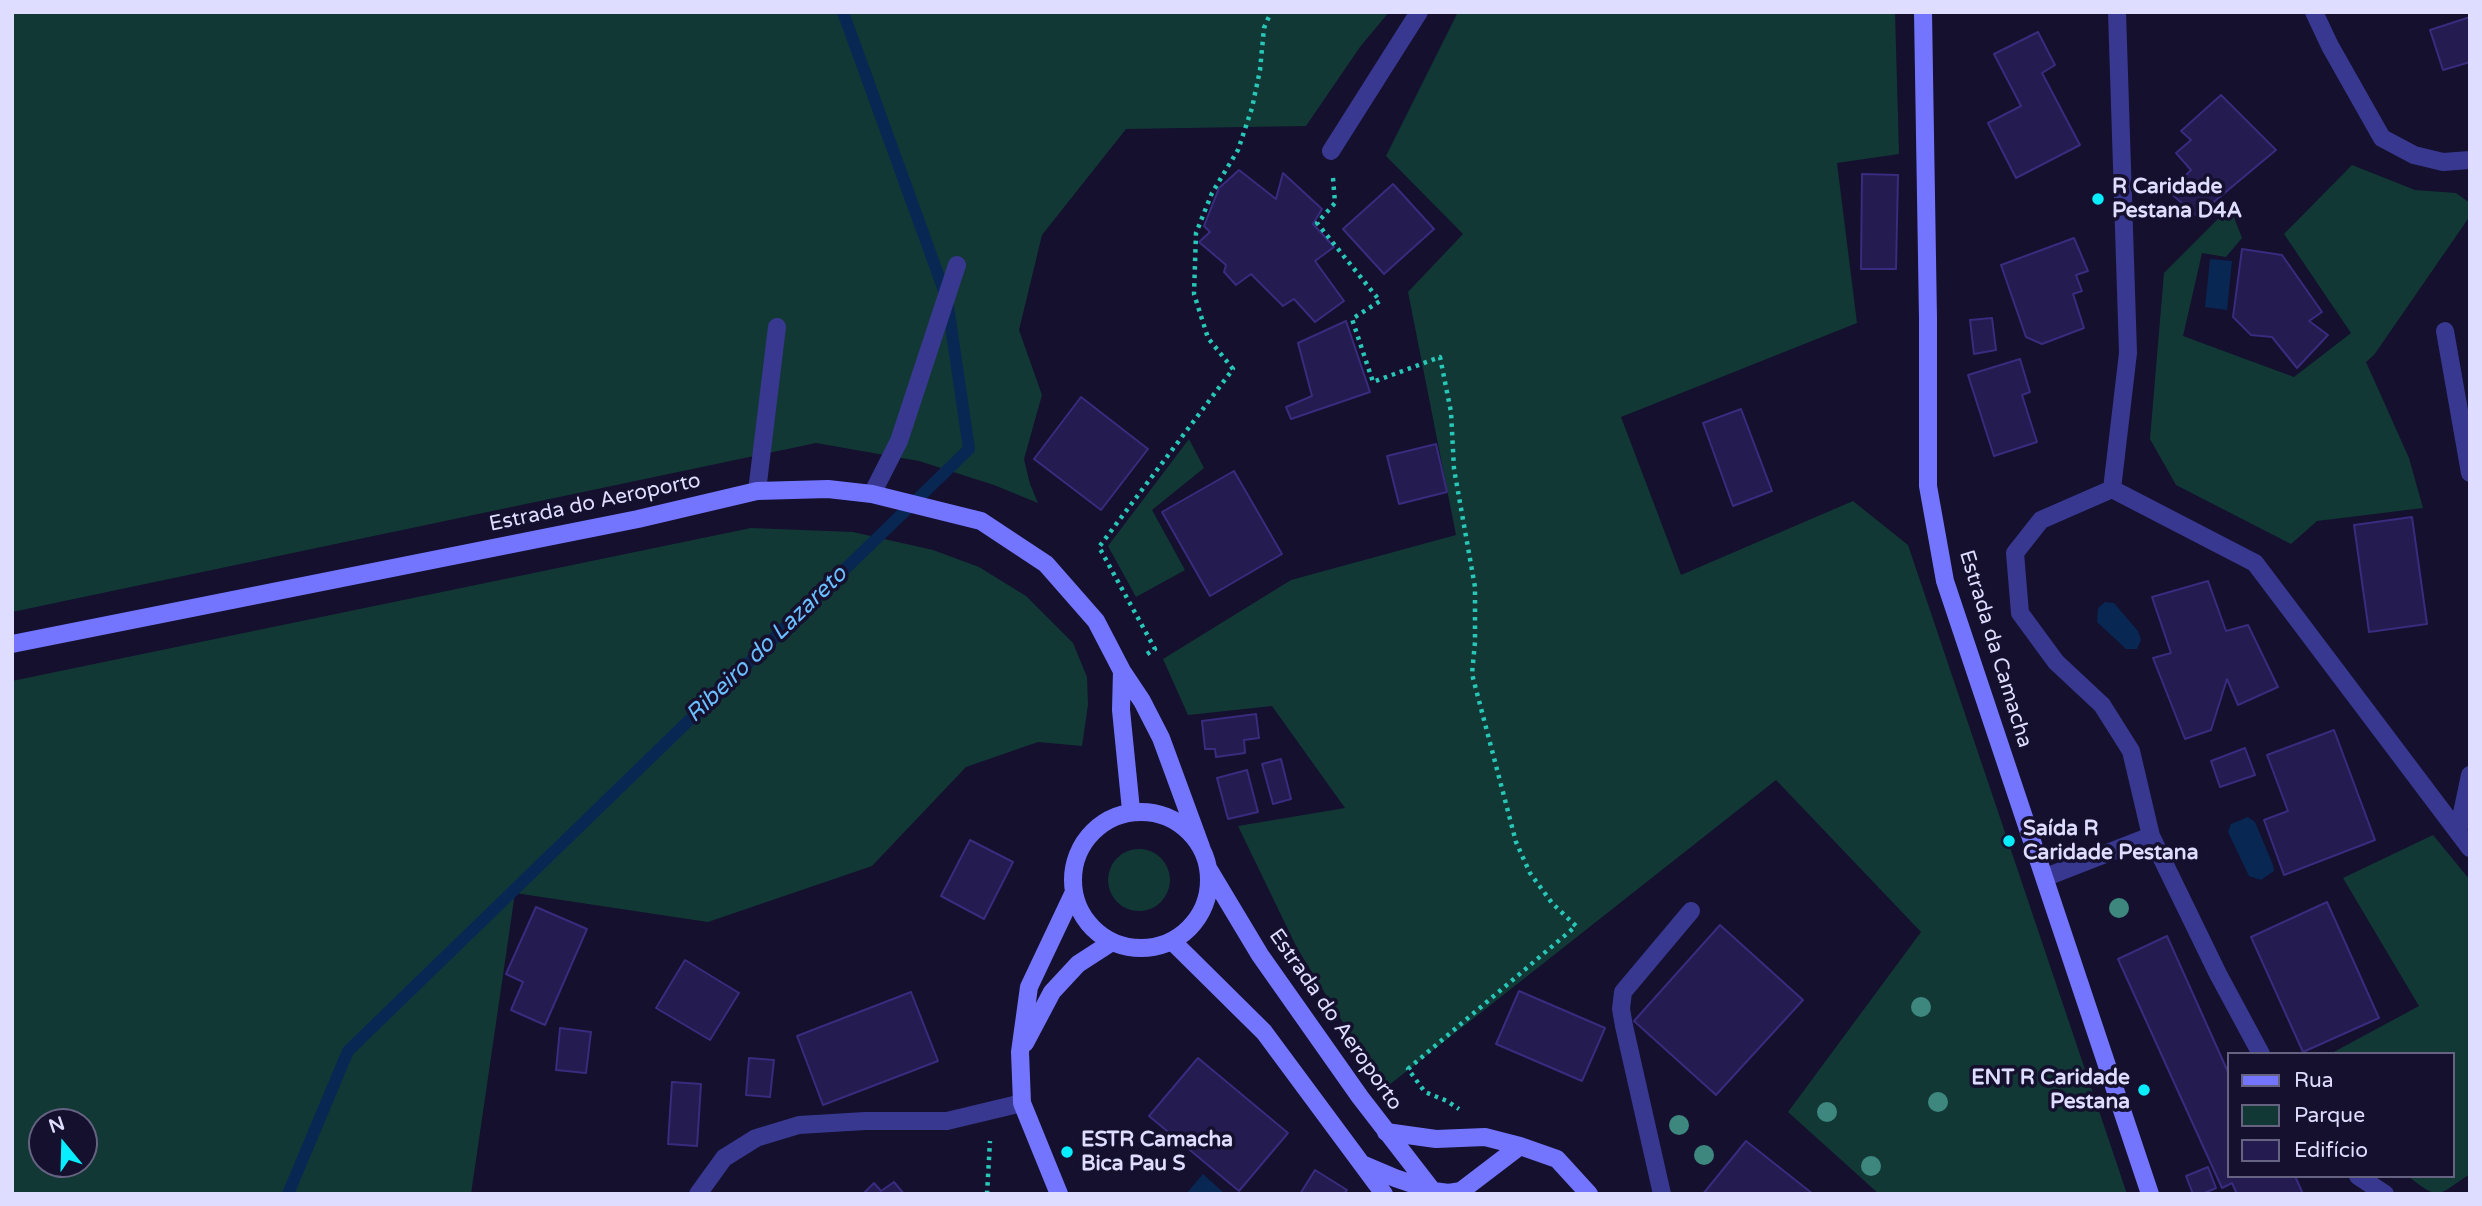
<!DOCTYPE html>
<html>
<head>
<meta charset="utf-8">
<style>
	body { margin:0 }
	#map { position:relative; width:2482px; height:1206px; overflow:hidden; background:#14102e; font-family:"Varela Round",sans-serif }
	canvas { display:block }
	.frame { position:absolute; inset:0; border:14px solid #dfddff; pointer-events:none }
	.legend { position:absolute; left:2227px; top:1052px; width:228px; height:126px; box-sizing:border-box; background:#14102e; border:2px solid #656282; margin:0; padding:9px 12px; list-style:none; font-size:21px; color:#dfddff }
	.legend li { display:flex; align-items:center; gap:14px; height:35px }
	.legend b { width:35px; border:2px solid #656282 }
	.north { position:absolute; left:28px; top:1108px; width:70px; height:70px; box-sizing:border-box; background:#14102e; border:2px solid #656282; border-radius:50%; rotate:341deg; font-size:19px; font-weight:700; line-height:28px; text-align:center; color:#dfddff }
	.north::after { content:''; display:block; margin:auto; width:24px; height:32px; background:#09eeff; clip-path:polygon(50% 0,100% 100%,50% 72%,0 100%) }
</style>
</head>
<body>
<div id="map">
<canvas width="2482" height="1206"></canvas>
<div class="frame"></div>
<ul class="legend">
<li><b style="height:9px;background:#7475ff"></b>Rua</li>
<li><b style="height:19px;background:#123836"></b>Parque</li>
<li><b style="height:19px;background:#241b50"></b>Edifício</li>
</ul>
<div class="north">N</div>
</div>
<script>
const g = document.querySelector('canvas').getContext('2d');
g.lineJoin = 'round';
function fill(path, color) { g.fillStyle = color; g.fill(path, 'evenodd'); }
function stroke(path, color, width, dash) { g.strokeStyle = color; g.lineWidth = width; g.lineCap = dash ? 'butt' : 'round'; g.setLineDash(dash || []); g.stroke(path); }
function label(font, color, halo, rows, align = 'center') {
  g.font = font + ' "Varela Round",sans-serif'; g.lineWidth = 7; g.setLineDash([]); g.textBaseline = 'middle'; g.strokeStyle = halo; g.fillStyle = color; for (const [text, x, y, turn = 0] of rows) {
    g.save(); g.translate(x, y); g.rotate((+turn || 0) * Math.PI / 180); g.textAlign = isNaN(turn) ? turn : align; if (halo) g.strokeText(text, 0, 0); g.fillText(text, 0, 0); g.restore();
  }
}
fill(new Path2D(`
	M12 12H1389L1360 47 1306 126 1126 129 1042 235 1019 330 1042 395 1024 459 1030 484 1038 503 994 485 919 461 816 443 12 612Z
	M1458 12H1895L1899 154 1837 163 1857 323 1621 417 1681 575 1853 501 1908 545 2127 1194H1879L1788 1112 1921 932 1776 780 1384 1089 1297 948 1238 826 1345 808 1272 706 1188 715 1163 659 1291 580 1456 535 1408 292 1463 234 1386 156Z
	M2352 165 2415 190 2456 193 2470 203V216L2374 355 2366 362 2409 458 2423 508 2317 521 2291 544 2176 485 2150 439 2164 273 2230 207 2242 238 2226 257 2202 253 2183 336 2294 377 2351 333 2284 234Z
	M1189 439 1204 468 1152 510 1185 570 1136 597 1108 546Z
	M751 528 853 532 933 550 979 567 1026 596 1073 643 1087 677 1088 705 1082 746 1038 742 966 767 872 866 708 922 515 893 471 1194H12V681ZM42 1122H84V1164H42Z
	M2433 835 2470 880V1174C2436 1196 2441 1202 2408 1176H2452V1054H2330L2419 1006 2343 878Z
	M1108 880a31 31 0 1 1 62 0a31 31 0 1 1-62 0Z`), '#123836');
fill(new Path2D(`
	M2210 259 2232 261 2227 310 2205 307Z
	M2105 602 2114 603 2138 631 2141 640 2137 649H2126L2097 622 2098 608Z
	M2248 817 2255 822 2273 865 2274 871 2261 880 2249 876 2228 832 2231 824Z
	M1203 1174 1225 1194H1186Z`), '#092753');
stroke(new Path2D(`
	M288 1194 348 1051 969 449 947 299 843 12`), '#092753', 12);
const building = new Path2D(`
	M2470 17V62L2443 70 2430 30Z
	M2038 32 2055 65 2042 73 2080 145 2016 178 1988 123 2021 106 1994 54Z
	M2221 95 2276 150 2197 216 2169 192 2191 170 2176 153 2191 140 2181 131Z
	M1239 170 1276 199 1283 173 1322 209 1313 224 1334 247 1315 261 1344 301 1315 322 1294 299 1283 306 1251 274 1236 285 1224 272 1226 265 1199 242 1210 232 1204 226 1219 188Z
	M1862 174 1898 175 1896 269H1861Z
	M1393 184 1434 229 1384 274 1343 229Z
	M2074 238 2088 271 2076 275 2082 291 2073 294 2084 328 2042 344 2026 337 2001 265Z
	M2242 249 2282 255 2322 312 2309 321 2328 335 2297 368 2272 337 2251 335 2233 317Z
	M1992 318 1996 350 1974 354 1970 320Z
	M1346 321 1370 392 1291 419 1286 407 1312 396 1298 343Z
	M2020 359 2030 392 2022 395 2037 442 1994 456 1968 375Z
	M1081 397 1148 449 1101 510 1034 459Z
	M1741 409 1772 491 1733 506 1703 423Z
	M1436 444 1447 492 1399 504 1387 456Z
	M1234 471 1282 554 1210 596 1162 512Z
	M2412 517 2427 624 2369 632 2354 525Z
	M2208 581 2226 631 2248 625 2278 687 2238 705 2227 679 2211 730 2185 739 2153 658 2171 653 2152 597Z
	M1256 714 1259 738 1244 740 1245 753 1216 757 1215 749H1205L1202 721Z
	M2334 730 2375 840 2284 875 2264 820 2288 811 2267 755Z
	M2245 748 2255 775 2220 787 2211 761Z
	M1281 759 1291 799 1273 804 1262 764Z
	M1247 770 1258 812 1228 819 1217 778Z
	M970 840 1013 862 984 919 941 896Z
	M2327 902 2379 1018 2303 1052 2251 937Z
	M536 907 587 929 545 1025 511 1010 523 982 506 974Z
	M1720 925 1803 1000 1716 1095 1634 1021Z
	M2167 936 2228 1072V1176H2295L2303 1194H2237L2232 1183 2222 1188 2118 959Z
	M685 960 739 993 710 1040 656 1008Z
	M1519 991 1605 1028 1582 1081 1496 1044Z
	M911 992 938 1061 823 1105 797 1036Z
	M560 1028 591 1032 586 1073 556 1070Z
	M749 1058 774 1060 770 1097 746 1095Z
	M1198 1058 1288 1133 1239 1191 1149 1116Z
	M672 1082 701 1084 697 1146 668 1144Z
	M1746 1141 1813 1194H1703Z
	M2208 1167 2216 1188 2202 1194H2193L2186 1176Z
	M1315 1170 1347 1190 1344 1194H1300Z
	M894 1182 904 1194H863L874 1183 881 1191Z`);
fill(building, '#241b50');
stroke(building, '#392b7e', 2);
stroke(new Path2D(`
	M1333 178 1335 203 1317 223 1380 301 1352 319 1373 382 1440 357 1451 412 1454 469 1475 587V642L1472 674 1516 842 1530 873 1552 903 1576 926 1408 1069 1425 1092 1447 1101 1459 1109
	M1147 654 1155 649 1099 547 1233 369 1208 338 1194 294 1196 233 1212 193 1238 150 1252 108 1260 70 1264 28 1271 12
	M987 1194 990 1141`), '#28c7b8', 4.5, [3.5, 5]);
stroke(new Path2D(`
	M757 491 777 327
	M872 494 899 441 957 265
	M698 1194 724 1158 756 1138 799 1125 865 1121H947L1022 1103
	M1662 1194 1624 1026 1621 1009 1623 992 1691 911`), '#383890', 18);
stroke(new Path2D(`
	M2117 12 2128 353 2112 489 2041 520 2015 553 2020 613 2056 662 2102 705 2131 751 2151 836 2218 974 2261 1054
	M2314 12 2330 46 2382 138 2414 155 2443 162 2470 160
	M1331 151 1419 12
	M2445 331 2470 473
	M2112 489 2255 563 2470 848
	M2458 832 2470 775
	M2046 877 2151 836
	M2358 1176 2385 1194`), '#383890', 18);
stroke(new Path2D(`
	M1923 12 1928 319V486L1945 581 2150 1194
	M12 644 638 519 757 491 828 489 872 494 981 521 1046 564 1096 621 1122 671 1142 701 1161 738 1201 847
	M1122 671 1121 710 1131 810
	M1073 880a68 68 0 1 1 136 0a68 68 0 1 1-136 0Z
	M1209 870 1260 955 1360 1097 1435 1194
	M1172 941 1264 1032 1384 1194
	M1025 1043 1052 992 1078 964 1112 942
	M1386 1132 1436 1139 1485 1137 1520 1146 1557 1159 1589 1194
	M1362 1164 1395 1178 1433 1191 1449 1193 1461 1191 1520 1146
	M1059 1194 1022 1103 1020 1052 1029 987 1073 894`), '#7475ff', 18);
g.fillStyle = '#3d877f';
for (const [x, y] of [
	[2119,908],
	[1921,1007],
	[1938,1102],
	[1827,1112],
	[1679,1125],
	[1704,1155],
	[1871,1166]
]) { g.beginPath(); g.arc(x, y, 10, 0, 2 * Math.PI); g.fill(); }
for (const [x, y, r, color] of [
	[2098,199,7,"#09eeff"],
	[2009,841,7,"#09eeff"],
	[2144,1090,7,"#09eeff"],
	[1067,1152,7,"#09eeff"]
]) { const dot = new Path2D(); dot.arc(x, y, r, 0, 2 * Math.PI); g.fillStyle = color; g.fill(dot); stroke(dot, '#14102e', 2.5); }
label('bold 21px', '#dfddff', '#14102e', [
	["R Caridade",2112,187],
	["Pestana D4A",2112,211],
	["Saída R",2023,829],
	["Caridade Pestana",2023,853],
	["ENT R Caridade",2130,1078,"right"],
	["Pestana",2130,1102,"right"],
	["ESTR Camacha",1081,1140],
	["Bica Pau S",1081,1164]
], 'left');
label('21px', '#dfddff', '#14102e', [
	["Estrada do Aeroporto",595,503,-12],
	["Estrada da Camacha",1995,649,73],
	["Estrada do Aeroporto",1335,1020,55]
]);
label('italic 23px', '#6bbfff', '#14102e', [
	["Ribeiro do Lazareto",767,645,-44]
]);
</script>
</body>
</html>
